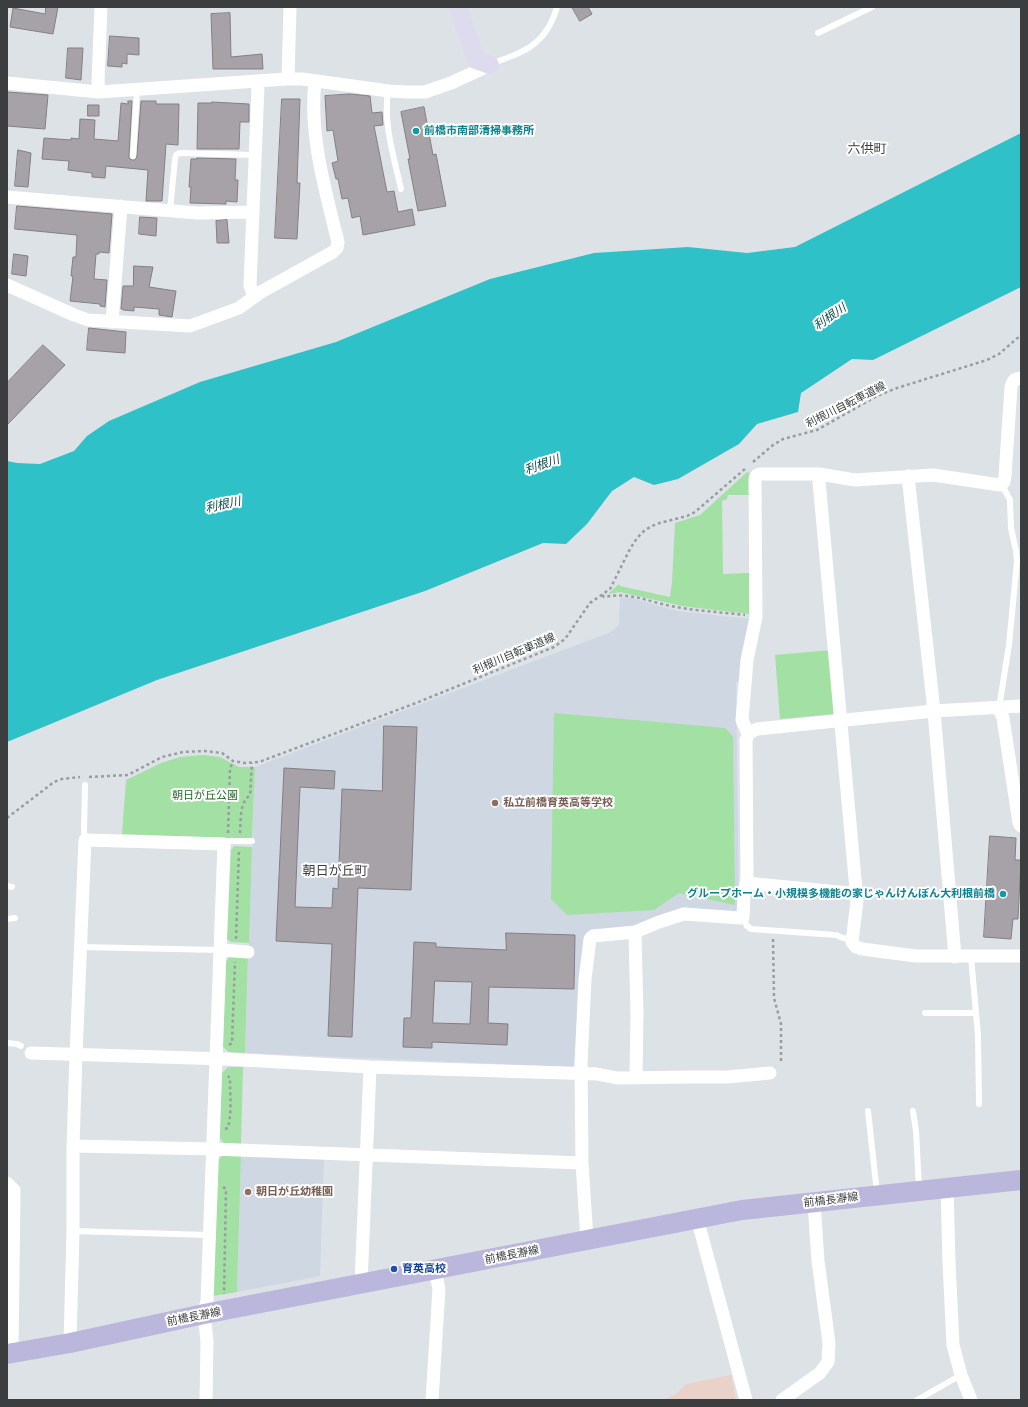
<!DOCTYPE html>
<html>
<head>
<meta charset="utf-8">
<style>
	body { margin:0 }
	#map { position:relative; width:1028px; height:1407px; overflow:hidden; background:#dde2e7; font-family:Cabin,sans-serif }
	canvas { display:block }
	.frame { position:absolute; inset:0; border:8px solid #3b3d3f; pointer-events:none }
</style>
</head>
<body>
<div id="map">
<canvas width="1028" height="1407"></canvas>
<div class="frame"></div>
</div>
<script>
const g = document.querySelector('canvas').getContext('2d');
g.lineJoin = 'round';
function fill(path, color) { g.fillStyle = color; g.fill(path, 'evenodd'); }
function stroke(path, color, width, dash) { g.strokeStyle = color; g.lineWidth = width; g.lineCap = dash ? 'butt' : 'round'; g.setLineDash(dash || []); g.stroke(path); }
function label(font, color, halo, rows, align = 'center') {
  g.font = font + ' Cabin,"Noto Sans JP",sans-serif'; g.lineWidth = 4; g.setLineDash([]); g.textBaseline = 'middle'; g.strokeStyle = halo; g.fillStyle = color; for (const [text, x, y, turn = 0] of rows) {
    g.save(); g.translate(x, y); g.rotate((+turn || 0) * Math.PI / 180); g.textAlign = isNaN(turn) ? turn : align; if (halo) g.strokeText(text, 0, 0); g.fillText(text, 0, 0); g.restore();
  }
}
fill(new Path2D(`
	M731 1375 736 1400H663L675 1395 686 1384Z`), '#e9d2c7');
fill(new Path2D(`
	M620 597 632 598 677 611 751 619 740 681 736 682 739 912 735 913 683 907 634 927 586 932 580 988 574 1066 572 1067 245 1053 255 767 611 632 619 625Z
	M241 1156 324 1158 320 1276 237 1292Z`), '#ced7e2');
fill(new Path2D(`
	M747 472 749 473 752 495H728L727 499 722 501 723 574 749 573V614L682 606 620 592 608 594 619 584 620 586 670 597 672 582 675 523 700 515Z
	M831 650 834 714 780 719 775 655Z
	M554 713 725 728 733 737 735 905 679 893 654 910 567 915 551 899Z
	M203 755 220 757 239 767H255L252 839 122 834 126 780 161 763 180 757Z
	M234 846 252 847 249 943 231 942 227 939 231 850Z
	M230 956H248L245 1053 229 1052 223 1047 226 961Z
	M228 1067H243L241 1144 224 1143 220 1138 222 1073Z
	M223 1155 241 1156 237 1292 213 1296 217 1161Z`), '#a2e0a3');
fill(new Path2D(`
	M1021 133V287L873 360 852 359 801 393 798 412 757 424 739 444 678 479 654 485 634 477 612 491 587 524 566 544 543 543 425 591 157 680 7 742V461L17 463 40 464 74 451 87 436 109 421 200 382 336 342 490 279 594 253 688 247 747 253 795 247Z`), '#2ec1c8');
const building = new Path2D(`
	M46 7H58L53 34 10 27 13 8 45 14Z
	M572 7H588L592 14 580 21Z
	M230 13 231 57 262 54 263 69H213L211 14Z
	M110 36 139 38V55L127 54V64L122 63V67L108 66Z
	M68 48H83L81 80 66 78Z
	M8 92 48 95 45 129 7 126Z
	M350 94 370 96 372 113 382 112 383 125 374 126 387 192 394 191 398 212 412 209 415 225 363 235 360 216 352 218 348 198 342 199 338 179H336L332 163 338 161 333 130 327 131 325 96Z
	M282 99H300L297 183H300L297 239 275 238Z
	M128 101H132L129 156V158L132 160H135L137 156 141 101H156V104H179L178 145 166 144 162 201H146L148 170 106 166 105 178 92 177V173L68 170 69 161 42 159 44 138 71 140V138L79 139 80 119 95 120 94 139 118 141 121 103 128 104Z
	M212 102 249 104V122H240L239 149H197L198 103H212Z
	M88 105H99V116H88Z
	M424 107 433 155 436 154 446 206 418 211 408 159H410L401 112Z
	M18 150 31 153 28 187 15 186Z
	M197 158 236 159 235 180H238L237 202 226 201V204L190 203 191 187H189L191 159H197Z
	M17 206 112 214 109 253 99 252V254H96L94 279 107 280 105 307 100 306V304L70 301 73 276H71L73 257H76L77 235 15 229Z
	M140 217 157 218 156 236 139 234Z
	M227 220 229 243H217L216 221Z
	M14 254 28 256 26 276 12 274Z
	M134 266 153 267 149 287 176 291 172 317 159 315V309L134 307V311L123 310V309H121L123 286H133Z
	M89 328 126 332 125 353 87 350Z
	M43 345 65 365 7 425V383Z
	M384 726 417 727 411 890 358 888 352 1037 328 1036 332 944 276 941 284 768 335 771 334 789 300 787 295 907 332 908 333 888 338 889 342 789 382 791Z
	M990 836 1016 838 1015 860H1021L1018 919H1013L1011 939 984 937Z
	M506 933 575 935 574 989 489 987 488 1023 508 1024 507 1045 432 1042V1048L403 1047 404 1018H411L414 942 436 943V947L506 950ZM435 981 472 982 470 1024 433 1023Z`);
fill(building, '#a7a2a7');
stroke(building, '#837f83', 1);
stroke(new Path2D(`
	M753 462 773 445 783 439 817 430 877 396 897 388 987 360 999 354 1021 335
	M602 595 604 597C631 592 646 601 671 606 695 611 720 612 745 615
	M89 777 128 775 162 757 183 752 205 751 222 753 233 761 245 763 259 762 416 703 554 647 565 639 590 603 610 589 630 549 637 538 645 530 656 524 687 516 695 512 746 468
	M7 818 54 782 62 779 80 777
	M228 833 230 769 233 761
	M240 833C241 820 239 804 250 795L252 763
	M236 939 239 850
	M773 939 774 998 781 1024V1061
	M229 1045 232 1043 235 962
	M225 1129 228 1128C232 1110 230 1096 230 1078L228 1076
	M223 1187 226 1189 224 1294`), '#999da1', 2.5, [3, 3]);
stroke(new Path2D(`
	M818 33 872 7
	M491 64C501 60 514 56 523 51 541 42 552 25 557 7
	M388 91C383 124 394 157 401 189
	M133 156 137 90
	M170 210 175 159 176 155 179 153 255 155
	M999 708 1009 645 1017 561 1016 551 1011 528 1010 500 1002 485
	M85 840 84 832 85 785
	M224 844 230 841H252
	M7 886 12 887
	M743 917 747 926 751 929 836 935 843 938 851 939
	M7 919 15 918
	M80 947 220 950
	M971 957 978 1035 979 1104
	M925 1013H976
	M7 1043 17 1044 21 1046
	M868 1111 877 1193
	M913 1111 916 1131 919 1188
	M73 1231 209 1235
	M917 1400 961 1375`), '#fff', 6);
stroke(new Path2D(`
	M288 79 290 7
	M7 83 99 92 286 79H302L389 91 406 92H425L451 83 490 65
	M99 92 98 81 101 7
	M7 197 197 213 253 212
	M7 285 74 315 88 320 190 326 239 308 261 292 333 252 337 248 338 242C325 189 309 135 315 81
	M254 297 251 289 250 285 258 86 257 81
	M112 322 121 206
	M819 474V481L857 901 852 942 856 947 862 949 916 956H1021
	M908 476 934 711 955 957
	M999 708 1003 718 1019 823 1021 826
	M749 733 746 729 742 720 747 660 756 617 755 479 757 475 761 474H819L855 480 933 475 1000 485 1004 482 1005 476 1011 387C1013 380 1014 379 1021 378
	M746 883 849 893H856
	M635 932 637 1014 636 1077
	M220 950 248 952
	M31 1053 226 1059 370 1067 597 1074 617 1078 691 1077H727L770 1073
	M73 1146 212 1149 582 1163
	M7 1183 14 1190 12 1353
	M947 1187 949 1262 953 1345 961 1375 971 1400
	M697 1218 746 1400
	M587 1240 582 1163 581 1064 585 979 590 939 593 936 635 932 659 922 684 914 740 918 743 917 744 894 747 878 746 740 749 733 757 729 934 711 1021 706
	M361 1284 370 1067
	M70 1343 73 1231V1146L76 1055 85 840 224 844 207 1301 204 1314 207 1341 206 1400
	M432 1400 439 1289 435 1270
	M782 1400 820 1373 828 1362 829 1343 818 1261 814 1203`), '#fff', 13);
stroke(new Path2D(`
	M458 7 476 60 490 65`), '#dddbed', 18);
stroke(new Path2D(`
	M7 1354 70 1343 204 1314 742 1210 1021 1180`), '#bbb6dc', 20);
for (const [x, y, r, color] of [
	[416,131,4,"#0f9aa8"],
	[495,803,4,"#8d6e63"],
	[1003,894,4,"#0f9aa8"],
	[248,1192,4,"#8d6e63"],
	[394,1269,4,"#1a4fb4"]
]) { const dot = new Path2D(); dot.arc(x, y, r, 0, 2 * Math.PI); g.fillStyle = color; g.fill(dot); stroke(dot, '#fff', 1.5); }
label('bold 11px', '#0d838f', '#fff', [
	["前橋市南部清掃事務所",424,131],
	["グループホーム・小規模多機能の家じゃんけんぽん大利根前橋",995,894,"right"]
], 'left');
label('11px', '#3b3d3f', '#fff', [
	["利根川自転車道線",846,405,-27],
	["利根川自転車道線",514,654,-23],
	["前橋長瀞線",831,1200,-7],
	["前橋長瀞線",512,1255,-11],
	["前橋長瀞線",194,1317,-11]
]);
label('11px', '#22682a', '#fff', [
	["朝日が丘公園",205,796]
]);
label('bold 11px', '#785e54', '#fff', [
	["私立前橋育英高等学校",503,803],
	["朝日が丘幼稚園",256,1192]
], 'left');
label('bold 11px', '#164399', '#fff', [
	["育英高校",402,1269]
], 'left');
label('italic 12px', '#0d4a4d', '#fff', [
	["利根川",830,317,-35],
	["利根川",542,465,-19],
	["利根川",223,505,-12]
]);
label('13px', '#3b3d3f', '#fff', [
	["六供町",867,149],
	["朝日が丘町",335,871]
]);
</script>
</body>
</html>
